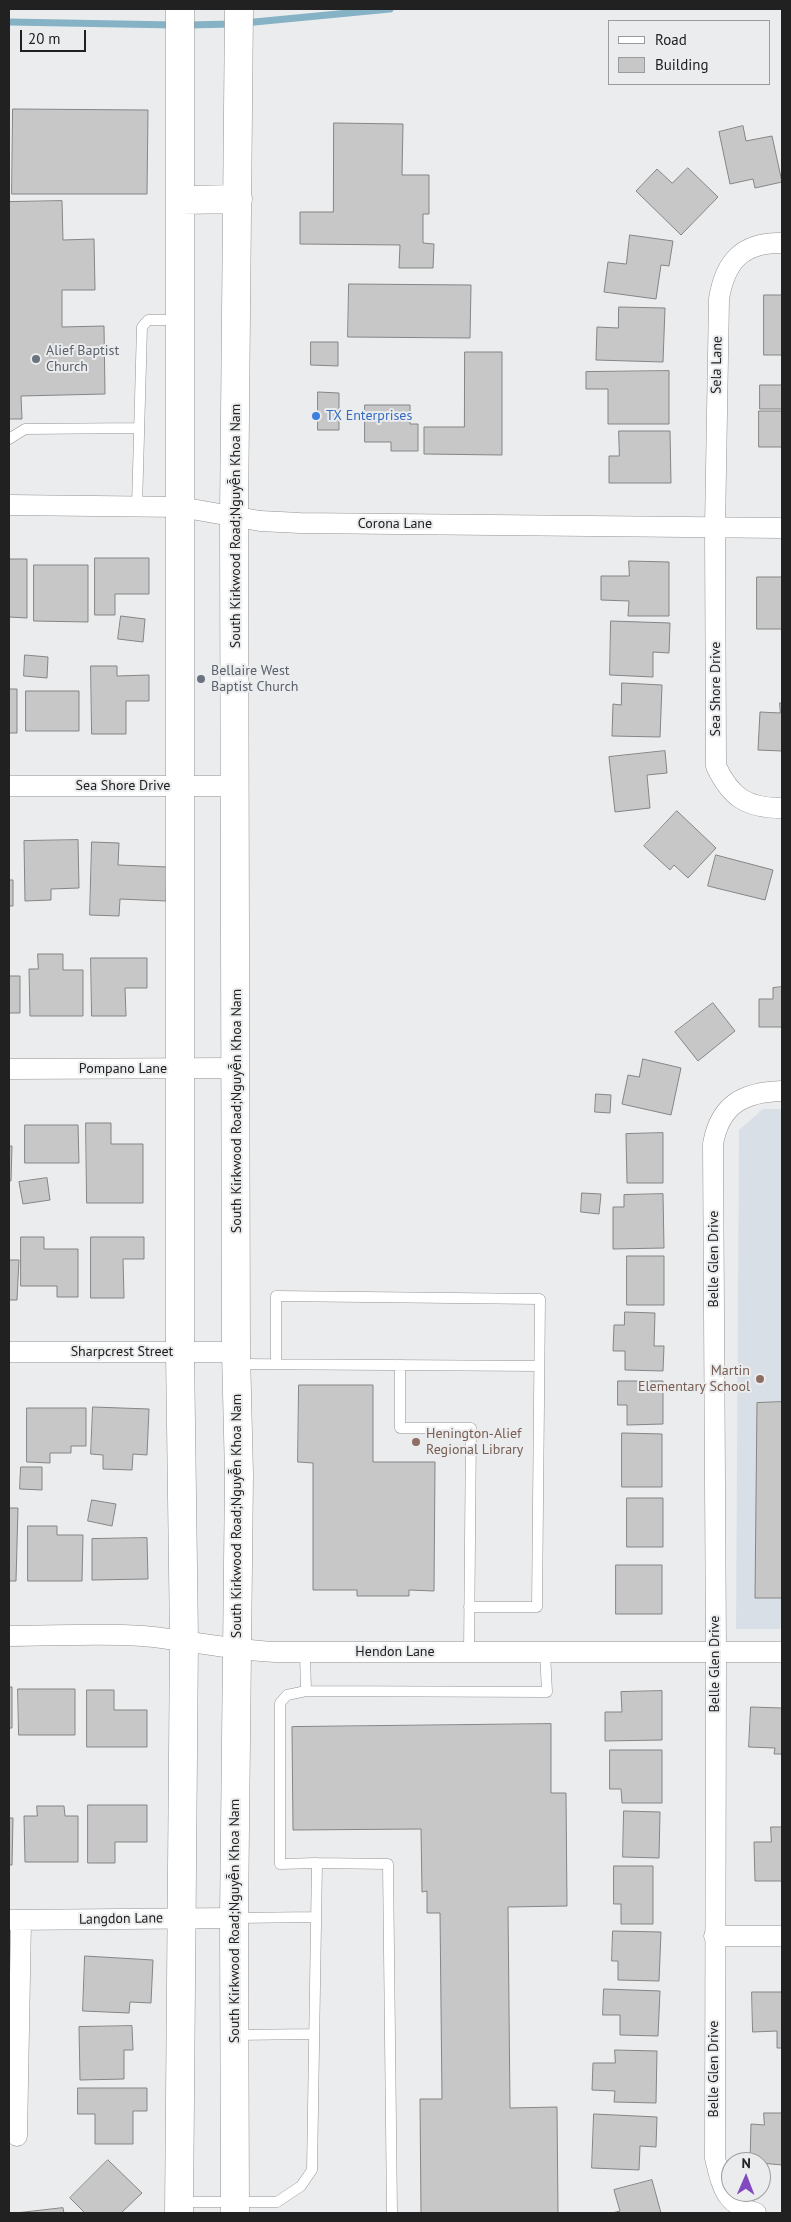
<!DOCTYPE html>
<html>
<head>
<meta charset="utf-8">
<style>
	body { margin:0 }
	#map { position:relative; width:791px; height:2222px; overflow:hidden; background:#ebeced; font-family:"PT Sans",sans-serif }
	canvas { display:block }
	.frame { position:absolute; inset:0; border:10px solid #212122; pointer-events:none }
	.legend { position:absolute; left:608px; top:20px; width:162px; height:65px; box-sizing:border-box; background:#ebeced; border:1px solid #9a9b9c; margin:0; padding:6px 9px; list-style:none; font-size:15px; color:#212122 }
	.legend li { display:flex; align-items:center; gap:10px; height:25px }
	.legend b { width:25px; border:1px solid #9a9b9c }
	.north { position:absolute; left:721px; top:2152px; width:50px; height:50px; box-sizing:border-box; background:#ebeced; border:1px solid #9a9b9c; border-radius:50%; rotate:1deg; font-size:14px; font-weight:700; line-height:20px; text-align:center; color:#212122 }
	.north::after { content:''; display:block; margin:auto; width:18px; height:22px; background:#8349bf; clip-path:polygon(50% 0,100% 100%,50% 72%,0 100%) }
	.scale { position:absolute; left:20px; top:30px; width:66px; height:22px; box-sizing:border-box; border:2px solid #212122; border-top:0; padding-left:6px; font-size:15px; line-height:18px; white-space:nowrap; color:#212122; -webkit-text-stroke:4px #ebeced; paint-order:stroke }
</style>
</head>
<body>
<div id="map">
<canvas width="791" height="2222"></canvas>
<div class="frame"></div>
<ul class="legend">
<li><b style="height:6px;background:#fff"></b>Road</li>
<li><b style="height:14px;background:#c8c7c7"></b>Building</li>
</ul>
<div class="north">N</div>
<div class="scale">20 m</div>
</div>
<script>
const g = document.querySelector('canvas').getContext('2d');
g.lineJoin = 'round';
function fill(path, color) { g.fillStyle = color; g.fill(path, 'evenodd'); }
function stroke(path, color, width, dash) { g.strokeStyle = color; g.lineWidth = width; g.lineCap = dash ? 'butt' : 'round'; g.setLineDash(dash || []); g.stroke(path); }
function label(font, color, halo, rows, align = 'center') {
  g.font = font + ' "PT Sans",sans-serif'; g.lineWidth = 4; g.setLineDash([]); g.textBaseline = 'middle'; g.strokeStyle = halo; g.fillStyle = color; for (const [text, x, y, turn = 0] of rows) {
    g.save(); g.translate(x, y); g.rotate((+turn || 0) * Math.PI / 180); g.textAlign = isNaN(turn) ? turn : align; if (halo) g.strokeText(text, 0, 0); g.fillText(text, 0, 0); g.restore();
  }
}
fill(new Path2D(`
	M763 1109H782V1629H736L739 1130Z`), '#d9dfe6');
stroke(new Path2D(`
	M9 22 176 25
	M244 23 390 9
	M187 25 233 24`), '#85b2c4', 7);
const building = new Path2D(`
	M13 109 148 110 147 194H12Z
	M334 123 403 124 402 175H429V214H423V243L434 244 433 268H399L400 245 300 244V212H333Z
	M743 126 746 141 772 136 782 182 755 188 753 179 730 184 719 132Z
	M688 168 718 197 681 235 636 191 657 169 672 183Z
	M62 201 63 240 94 239 95 290H62V327L104 326 105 394 21 396 22 419H9V202Z
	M630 235 673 241 669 266 661 265 656 299 604 292 608 262 626 264Z
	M349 284 471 285 470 338 348 337Z
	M764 295H782V355H764Z
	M619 307 665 308 663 362 596 360 597 327 618 328Z
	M311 342H338V366L311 365Z
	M465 352H502V455L424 454V427H464Z
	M669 371V424H608V389H586V372Z
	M760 385H782V409H760Z
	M318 392 339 393V430H318Z
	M365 405H410V424H418V451H391V442H365Z
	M759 411H782V447H759Z
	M619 431H670L671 483H609V456H619Z
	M95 558H149V594H115V615H95Z
	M9 559H27V618L9 617Z
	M629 561 669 562V616H628L629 601 601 600V576H629Z
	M34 565H88V622L34 621Z
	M757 577H782V629H757Z
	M121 616 145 619 143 642 118 639Z
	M611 621 670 623 669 653 653 652V677L610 675Z
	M25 655 48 657 47 678 24 676Z
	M91 666H117V676L149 675V701H126V734H92Z
	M622 683 662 685 660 737 612 736 613 704 621 705Z
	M9 689H17V733H9Z
	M26 691H79V731H26Z
	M780 703H782V751L758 750 760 712 780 713Z
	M665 751 667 773 647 775 650 808 615 812 609 757Z
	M677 811 716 848 688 878 674 865 670 870 644 846Z
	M78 840 79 888 51 889V900L25 901 24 841Z
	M92 842 119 843 118 865 167 867 166 901 120 899 119 916 90 915Z
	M716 855 773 870 765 900 708 886Z
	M9 880H13V906H9Z
	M38 954H63V970H83V1016H30L29 969H38Z
	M91 958H147V988H125L126 1016H92Z
	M9 976H20V1013H9Z
	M782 987V1027H759V999H773V988Z
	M713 1003 735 1031 698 1061 675 1032Z
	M643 1059 681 1068 671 1115 622 1104 628 1075 639 1077Z
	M596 1094 611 1095 610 1113 595 1112Z
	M86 1123H111V1144H143V1203H87Z
	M25 1125H78L79 1163H25Z
	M663 1133V1183H627L626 1134Z
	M9 1146H12L11 1181H9Z
	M47 1178 50 1200 23 1204 19 1182Z
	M582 1193 601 1194 599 1214 581 1212Z
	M663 1194 664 1248 613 1249V1207H624V1195Z
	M21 1237H44V1249H78V1297H57V1286H21Z
	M91 1237H144V1259H123L124 1298H91Z
	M627 1256H664V1305H627Z
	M9 1260H19L17 1300H9Z
	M625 1312 655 1313 654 1346H664L663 1371 625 1370V1351H613L614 1325H624Z
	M618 1381H663V1424L627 1425V1405H618Z
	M299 1385H373V1462H435L434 1591 409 1590V1596H357V1590H313V1463L298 1462Z
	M782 1402V1598H755L757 1403Z
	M93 1407 149 1409 147 1455 133 1454 132 1470 103 1469V1455L91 1454Z
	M27 1408H86V1446H71V1453H50V1463L27 1462Z
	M622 1433 662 1434V1487H622Z
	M21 1467H42V1490L20 1489Z
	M627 1498H663V1547H627Z
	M92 1500 116 1504 112 1526 88 1521Z
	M9 1508H18L16 1581H9Z
	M28 1526H57V1535H83L82 1581H28Z
	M147 1538 148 1579 92 1580V1539Z
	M616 1565H662V1614H616Z
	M9 1687H12V1728H9Z
	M18 1689H75V1735H19Z
	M87 1690H114V1710H147V1747H87Z
	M662 1691V1740L605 1741V1712H622L621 1692Z
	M751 1707 782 1708V1754H774L775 1748 749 1747Z
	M551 1724V1793H566L567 1906 508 1907 510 2108 557 2107 558 2213H421L420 2099H442L440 1913H427V1891L422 1892 421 1829 293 1830 292 1727Z
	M610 1750H662V1803H622L621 1789H610Z
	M88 1805H147V1842H115V1863H88Z
	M37 1806H64L65 1816H78V1862H25L24 1816H37Z
	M624 1811 660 1812 659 1858 623 1857Z
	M9 1818H13L12 1865H9Z
	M771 1827H782V1881H755L754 1842H771Z
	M614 1866H653V1924H621V1904H614Z
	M613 1931 661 1932 659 1981 618 1980V1961H612Z
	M85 1956 153 1960 151 2003 130 2002 129 2013 83 2011Z
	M604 1989 660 1991 658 2036 620 2035V2015H603Z
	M752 1992H782V2048H777V2031L753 2032Z
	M132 2026 133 2050H124V2079L80 2080 79 2027Z
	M615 2050 657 2051 656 2103 614 2102 615 2091 592 2090 593 2063H615Z
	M78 2088H147V2111H133V2144H95V2114H78Z
	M764 2113H782V2165L750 2162 751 2124 764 2125Z
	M594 2114 657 2117 656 2147 640 2146 639 2170 592 2168Z
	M108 2160 142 2193 121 2213H85L70 2198Z
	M652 2180 661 2213H612L620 2211 614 2190Z
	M63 2208 64 2213H16Z`);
fill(building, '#c8c7c7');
stroke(building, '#868585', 1);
const lane = new Path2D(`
	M9 439 25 429 138 428
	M137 507 142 327 148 320H179
	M238 1364 539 1366
	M276 1364V1296L540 1299 537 1607H469
	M400 1365V1428H471L469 1652
	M305 1652 306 1691
	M317 1863 388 1864 392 2213
	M235 1918 315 1917
	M235 2035 314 2034
	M180 2202H277L301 2186 312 2170 317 1863 280 1864V1703L287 1695 306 1691 547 1692 545 1652`);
const street = new Path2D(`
	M782 243C743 242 725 261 719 299L715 527 716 766C731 798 747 808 782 808
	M9 505 180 507 260 521 300 523 782 528
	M9 786H236
	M9 1069 237 1068
	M9 1352H236
	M9 1636C53 1636 99 1633 143 1636 187 1640 231 1650 275 1652H782
	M9 1920 234 1918
	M714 1936H782
	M17 2136 21 1921
	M756 2213C724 2204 722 2186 715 2158L716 1652 713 1144C720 1104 744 1092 782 1091`);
const secondary = new Path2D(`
	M180 200 238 199
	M179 2213 184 1640 180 1352V9
	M235 2213 234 1918 239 1475 236 1352 234 517 239 9`);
stroke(lane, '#949496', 11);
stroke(street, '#949496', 21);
stroke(secondary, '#949496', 29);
stroke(lane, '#fff', 10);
stroke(street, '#fff', 20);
stroke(secondary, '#fff', 28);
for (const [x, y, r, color] of [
	[36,359,5,"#6b7280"],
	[316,416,5,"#3f7fe0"],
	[201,679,5,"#6b7280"],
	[760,1379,5,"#8d6e63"],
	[416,1442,5,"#8d6e63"]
]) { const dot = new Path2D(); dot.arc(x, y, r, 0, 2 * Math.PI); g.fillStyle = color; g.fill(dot); stroke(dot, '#ebeced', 2); }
label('14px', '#5b616d', '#ebeced', [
	["Alief Baptist",46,351],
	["Church",46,367],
	["Bellaire West",211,671],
	["Baptist Church",211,687]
], 'left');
label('14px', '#212122', '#ebeced', [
	["Sela Lane",717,365,-89],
	["Corona Lane",395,524],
	["South Kirkwood Road;Nguyễn Khoa Nam",236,526,-90],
	["Sea Shore Drive",716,689,-90],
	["Sea Shore Drive",123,786],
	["Pompano Lane",123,1069],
	["South Kirkwood Road;Nguyễn Khoa Nam",237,1111,-90],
	["Belle Glen Drive",714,1259,-90],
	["Sharpcrest Street",122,1352],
	["South Kirkwood Road;Nguyễn Khoa Nam",237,1516,-90],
	["Hendon Lane",395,1652],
	["Belle Glen Drive",715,1664,-90],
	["Langdon Lane",121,1919,-1],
	["South Kirkwood Road;Nguyễn Khoa Nam",235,1921,-90],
	["Belle Glen Drive",714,2069,-90]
]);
label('14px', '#366cbe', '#ebeced', [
	["TX Enterprises",326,416]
], 'left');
label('14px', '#785e54', '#ebeced', [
	["Martin",750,1371],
	["Elementary School",750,1387],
	["Henington-Alief",426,1434,"left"],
	["Regional Library",426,1450,"left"]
], 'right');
</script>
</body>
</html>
